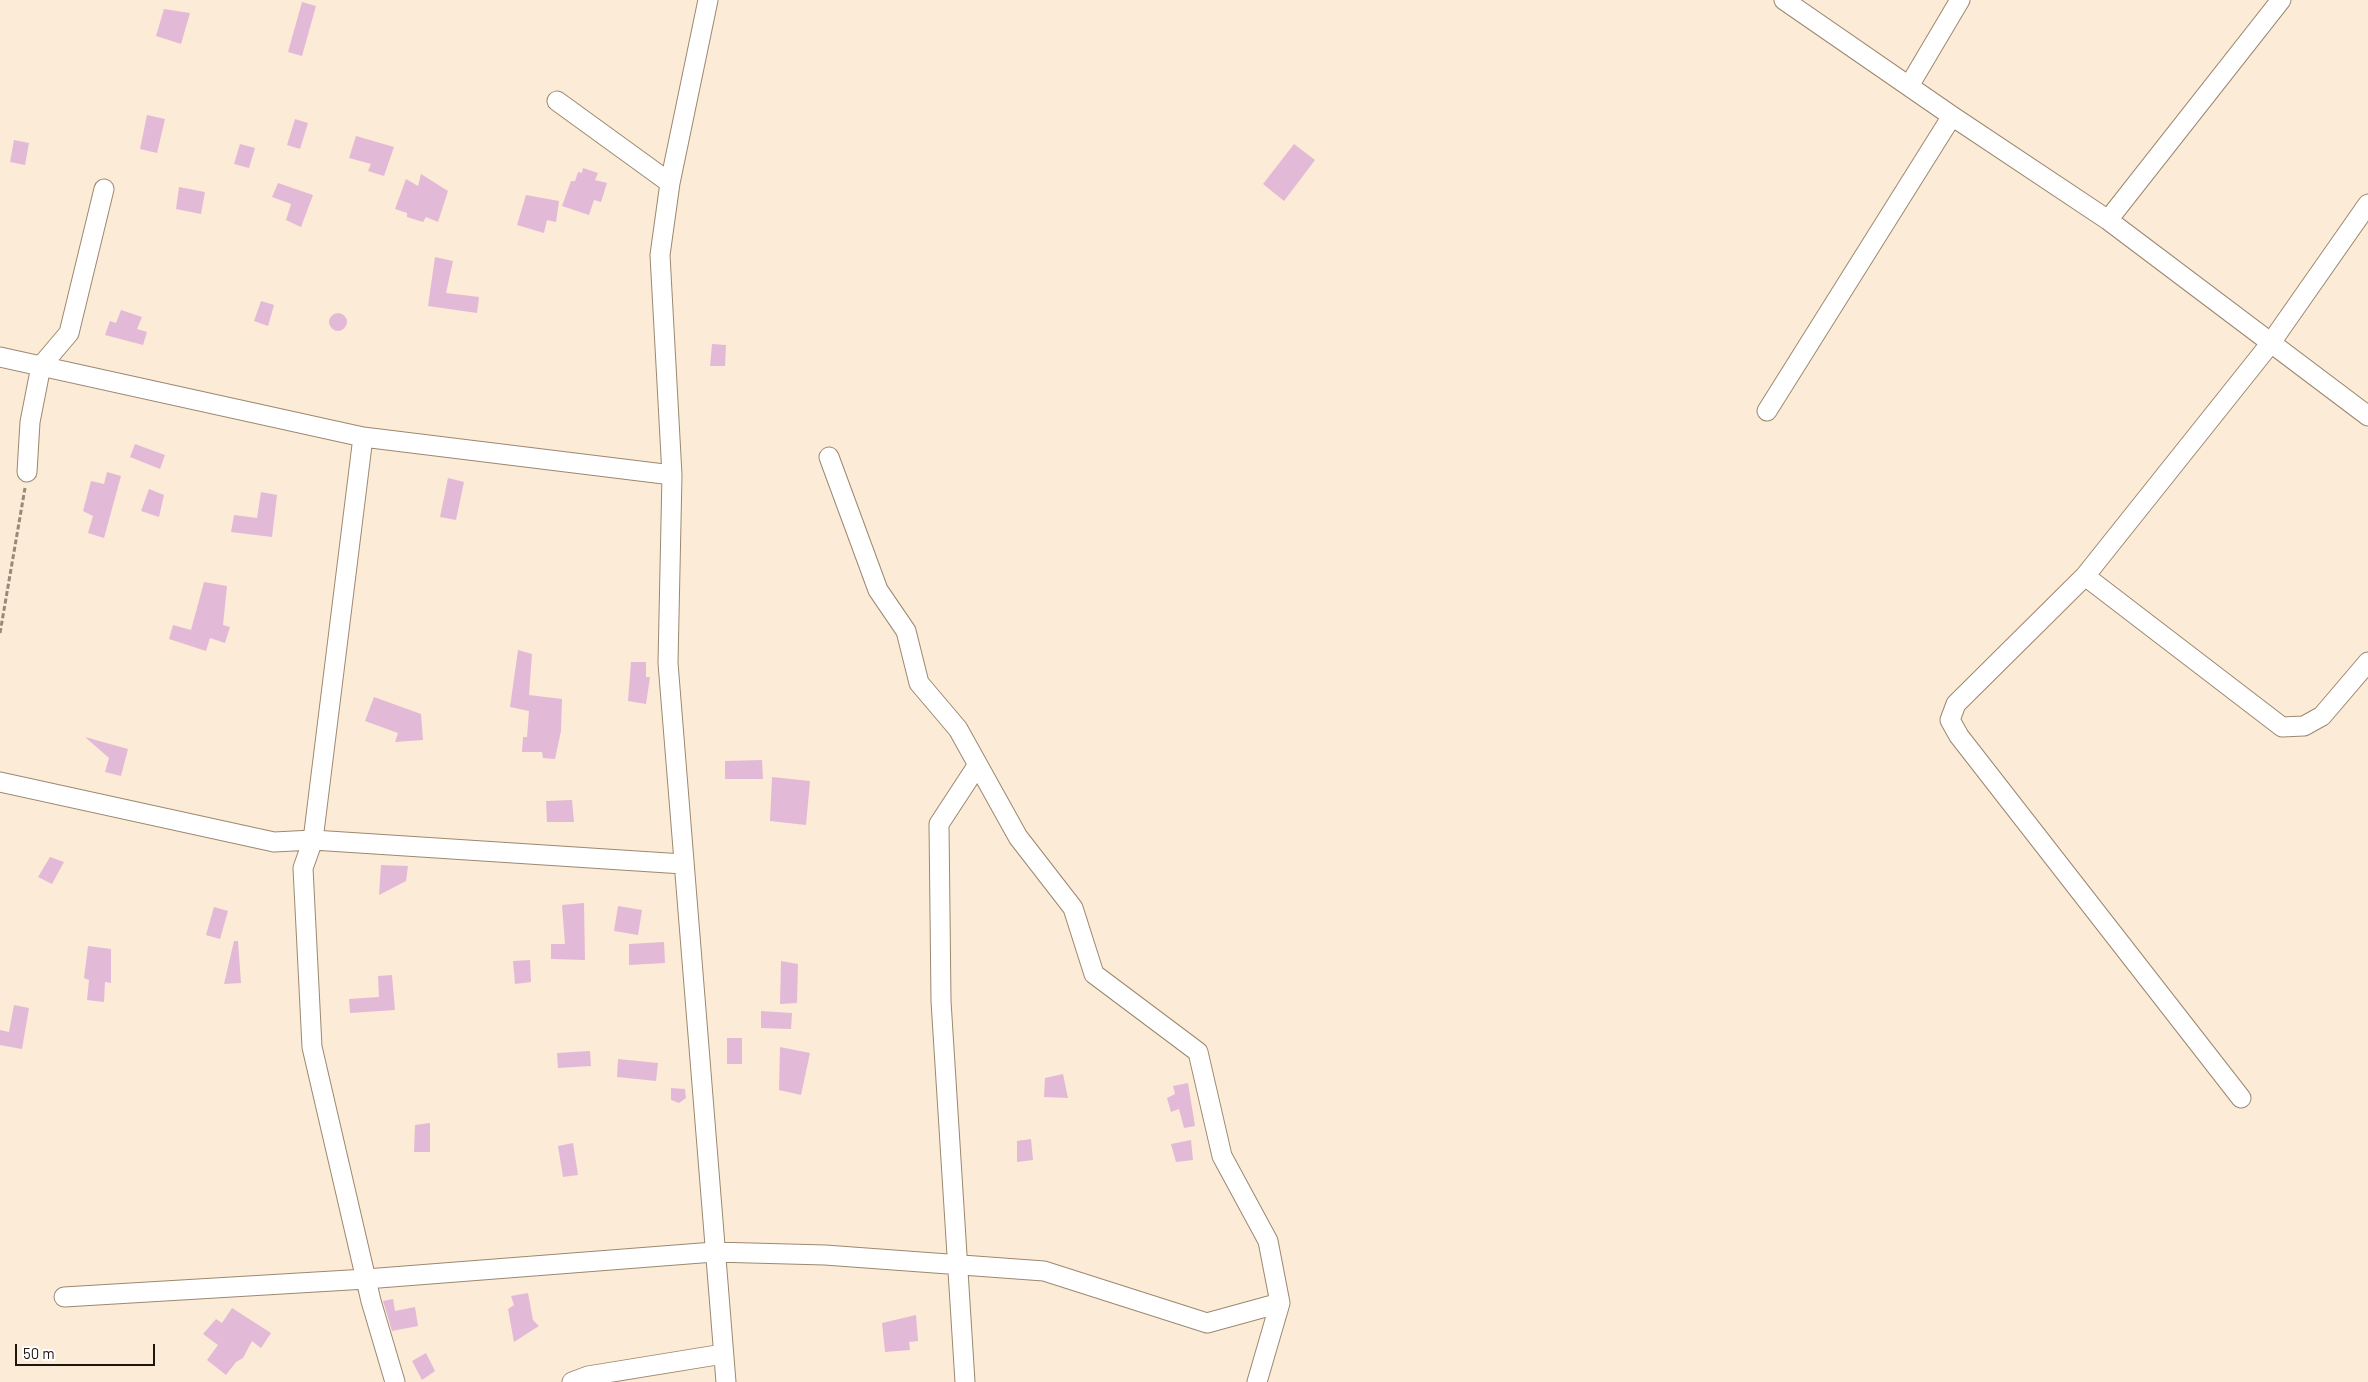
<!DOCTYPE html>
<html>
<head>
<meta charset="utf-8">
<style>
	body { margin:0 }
	#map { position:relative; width:2368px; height:1382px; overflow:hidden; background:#fcebd6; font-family:Barlow,sans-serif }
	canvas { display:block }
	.scale { position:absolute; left:15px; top:1344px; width:140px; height:22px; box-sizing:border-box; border:2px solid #1e160d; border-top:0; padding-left:6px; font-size:15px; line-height:18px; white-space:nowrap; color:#1e160d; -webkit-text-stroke:4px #fff; paint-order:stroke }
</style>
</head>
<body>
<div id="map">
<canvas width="2368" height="1382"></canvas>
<div class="scale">50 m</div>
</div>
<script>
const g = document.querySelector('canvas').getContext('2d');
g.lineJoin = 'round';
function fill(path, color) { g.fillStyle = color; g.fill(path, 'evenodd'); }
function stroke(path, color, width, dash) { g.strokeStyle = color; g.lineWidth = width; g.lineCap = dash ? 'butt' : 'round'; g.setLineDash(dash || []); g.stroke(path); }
fill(new Path2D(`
	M302 2 316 6 302 56 288 52Z
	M164 9 190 13 181 44 156 36Z
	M147 115 165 119 157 153 140 149Z
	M295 119 308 123 300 149 287 145Z
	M356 136 394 147 384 176 368 171 371 164 349 158Z
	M14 140 29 143 25 165 10 162Z
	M240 144 255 148 249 168 234 164Z
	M1294 144 1315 160 1284 201 1263 184Z
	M583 168 598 173 595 180 607 183 601 202 594 200 589 215 562 206 571 181H575L578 172 582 173Z
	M421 174 448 191 438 222 426 217 423 222 407 217V213L395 209 406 179 418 186Z
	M278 183 313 195 301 227 286 220 291 204 272 197Z
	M179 187 205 192 201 214 176 209Z
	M526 195 559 201 556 222 547 220 544 233 517 225Z
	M435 257 453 261 446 293 479 297 477 313 428 306Z
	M261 301 274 305 268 326 254 321Z
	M121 310 142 317 137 329 147 332 143 345 105 335 110 321 116 323Z
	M329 322a9 9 0 1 1 18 0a9 9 0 1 1-18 0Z
	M712 344 726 345 725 366H710Z
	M135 444 165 455 160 469 130 457Z
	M107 472 121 476 104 538 88 533 93 516 83 511 91 481 104 484Z
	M448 478 464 482 456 520 440 517Z
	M149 489 164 495 159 517 141 511Z
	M261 492 277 495 272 537 231 532 234 515 257 518Z
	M204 582 227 586 223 625 230 627 225 643 210 638 206 651 169 639 173 625 191 630Z
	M518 650 532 654 529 695 562 699 561 731 555 759 543 758 542 752H522L523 737H527L529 711 510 707Z
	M631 662H646V677H650L646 704 628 701Z
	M374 697 421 714 423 740 395 742 398 733 365 721Z
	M85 737 128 749 121 776 105 772 109 758Z
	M762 760 763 779H725V761Z
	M772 777 810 781 806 825 770 821Z
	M572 800 574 822H547L546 801Z
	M50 857 64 862 52 884 38 877Z
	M381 865 408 866 406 881 379 895Z
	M584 903 585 960 551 959V944H565L562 905Z
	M618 906 642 910 638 935 614 931Z
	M214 907 228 911 220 939 206 935Z
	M234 941H238L241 983 224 984Z
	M664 942 665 963 629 965V944Z
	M88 946 111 949V983L105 982 104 1002 87 1000 89 980 84 978Z
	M530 960 531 982 515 984 513 961Z
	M781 961 798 964 797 1003 780 1004Z
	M392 975 395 1010 350 1013 349 999 379 997 378 976Z
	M14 1005 29 1008 22 1049 0 1045V1030L9 1032Z
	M761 1011 792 1013 791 1029 761 1028Z
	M727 1038H742V1064H727Z
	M780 1047 810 1053 801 1095 779 1090Z
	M590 1051 591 1066 558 1068 557 1053Z
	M618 1059 658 1063 656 1081 617 1077Z
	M1063 1074 1068 1098 1044 1097 1045 1078Z
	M1188 1083 1195 1126 1184 1128 1179 1109 1171 1112 1167 1098 1175 1094 1173 1086Z
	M671 1088 685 1089 686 1098 679 1103 671 1100Z
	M430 1123V1152H414L415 1125Z
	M1031 1139 1033 1160 1017 1162V1141Z
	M1191 1140 1193 1160 1176 1162 1171 1144Z
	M573 1143 578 1175 563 1177 558 1146Z
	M528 1293 533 1320 539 1326 514 1342 508 1309 514 1305 511 1296Z
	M393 1299 395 1311 415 1307 418 1326 392 1331 383 1301Z
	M232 1308 271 1333 261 1348 252 1341 243 1358 236 1362 226 1375 207 1360 218 1345 203 1334 216 1319 222 1323Z
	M916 1315 918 1341 909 1342 910 1350 885 1352 882 1323Z
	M426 1353 435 1371 422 1380 412 1361Z`), '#e2bad7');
const street = new Path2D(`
	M708 0 670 183 660 255 672 475 668 663 726 1382
	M1784 0 1952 116 2108 220 2368 416
	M1909 86 1960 0
	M557 101 670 183
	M2108 220 2281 0
	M0 357 363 437 672 475
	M1767 411 1952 116
	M363 437 313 840 303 868 312 1047 371 1301 395 1382
	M829 457 878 590 906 631 919 683 958 729 1018 837 1073 908 1094 974 1198 1052 1222 1156 1268 1241 1280 1303 1257 1382
	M27 472 30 422 41 366 69 333 104 189
	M2085 576 2282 727 2304 726 2322 716 2368 662
	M0 782 274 842 313 840 683 864
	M2241 1098 1959 736 1950 720 1956 704 2085 576 2270 344 2368 204
	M64 1297 366 1279 714 1252 825 1255 1044 1271 1207 1323 1280 1303
	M572 1382 588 1376 723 1354
	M965 1382 941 1001 939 824 977 766`);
stroke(street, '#9c8870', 21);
stroke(new Path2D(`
	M0 633 25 488`), '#978a7a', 3, [5, 2.5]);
stroke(street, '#fff', 19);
</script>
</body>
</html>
